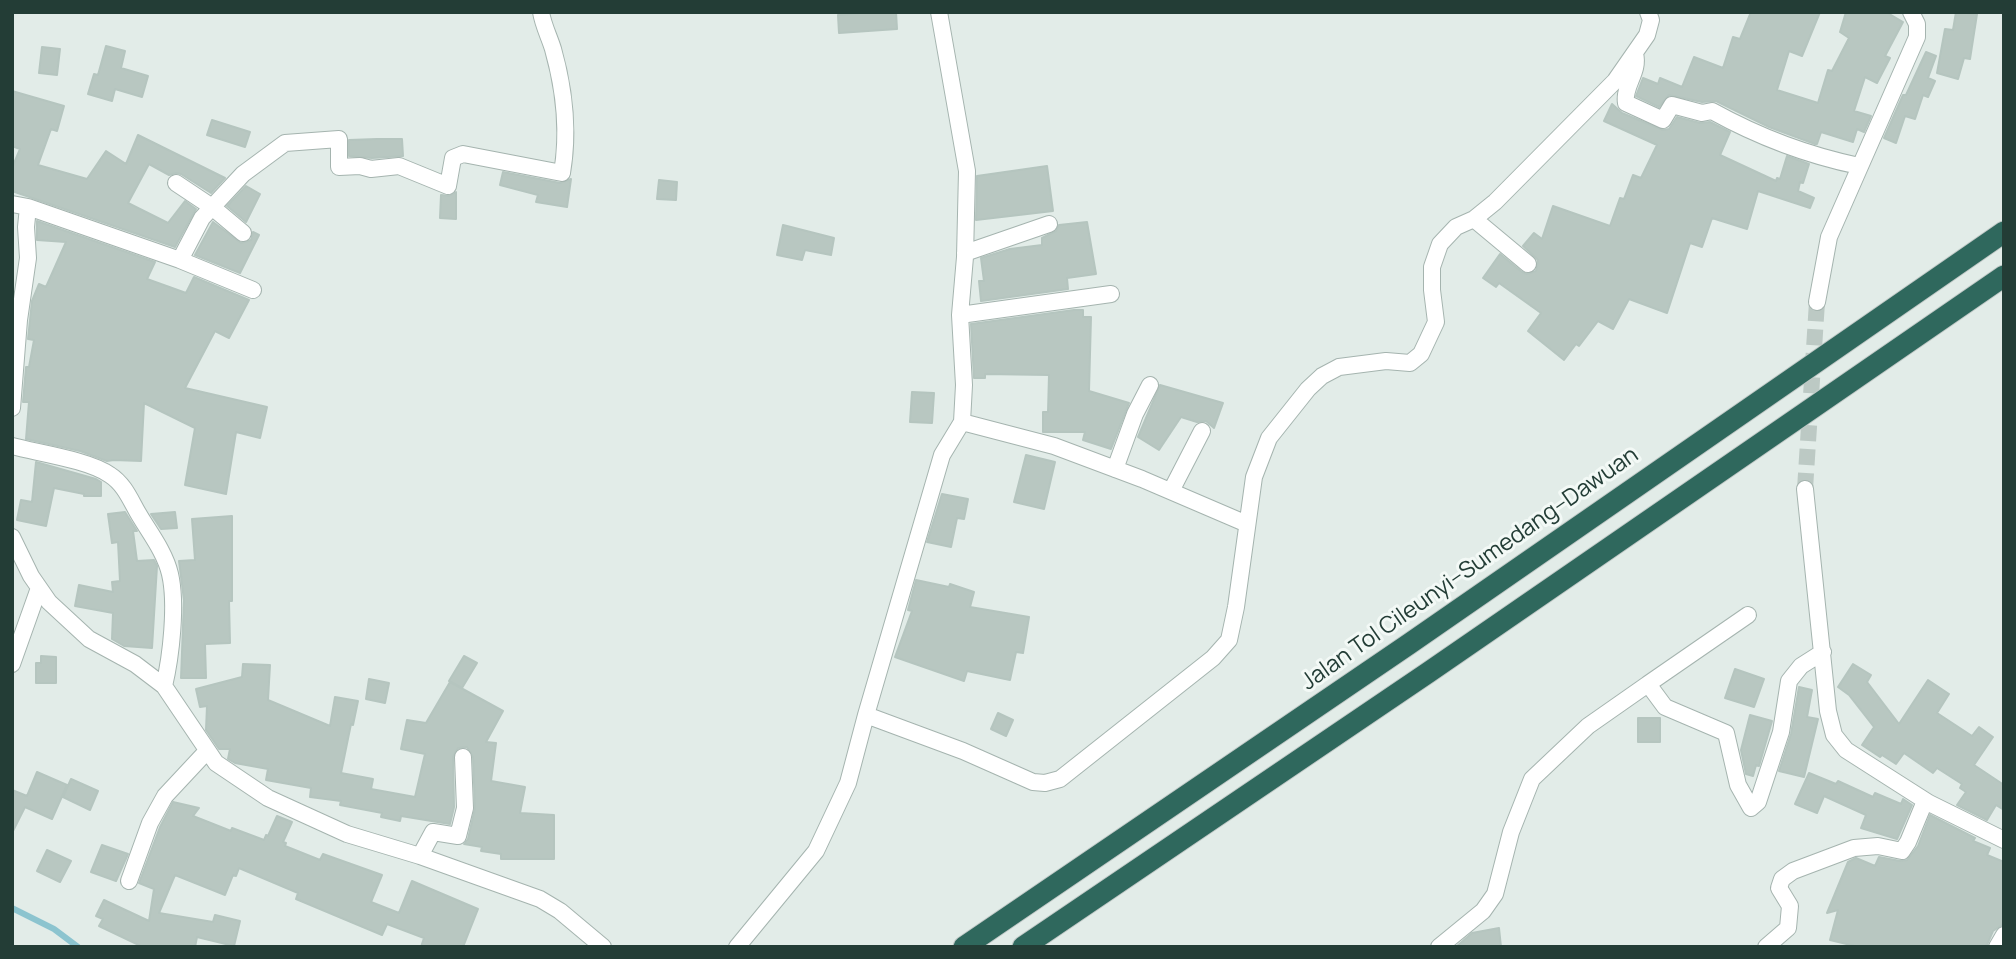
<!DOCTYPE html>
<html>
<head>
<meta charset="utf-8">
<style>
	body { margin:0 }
	#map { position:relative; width:2016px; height:959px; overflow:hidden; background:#e2ece8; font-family:Manrope,sans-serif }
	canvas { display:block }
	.frame { position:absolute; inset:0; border:14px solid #233d36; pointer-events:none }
</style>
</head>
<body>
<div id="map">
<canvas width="2016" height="959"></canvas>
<div class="frame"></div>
</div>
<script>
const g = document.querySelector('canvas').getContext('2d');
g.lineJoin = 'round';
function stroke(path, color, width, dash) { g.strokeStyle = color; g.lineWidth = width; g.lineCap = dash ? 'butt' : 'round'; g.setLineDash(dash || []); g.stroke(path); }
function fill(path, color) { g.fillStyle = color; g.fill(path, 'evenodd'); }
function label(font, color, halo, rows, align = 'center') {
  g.font = font + ' Manrope,sans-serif'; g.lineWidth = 6; g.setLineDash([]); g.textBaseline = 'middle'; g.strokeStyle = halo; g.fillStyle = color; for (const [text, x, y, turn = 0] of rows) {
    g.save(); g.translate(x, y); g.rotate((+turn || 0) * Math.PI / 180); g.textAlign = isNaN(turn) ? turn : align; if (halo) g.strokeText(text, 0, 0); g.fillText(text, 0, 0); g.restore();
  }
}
stroke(new Path2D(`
	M12 908 54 929 78 947`), '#8cc4cf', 6);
const building = new Path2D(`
	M870 12H896L897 29 839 33 838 15Z
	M1751 12H1820L1802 56 1789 51 1777 90 1818 103 1828 70 1832 71 1849 38 1840 32 1846 12H1886L1903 22 1885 56 1890 58 1877 83 1865 77 1854 111 1871 116 1864 132 1857 129 1853 142 1821 132 1817 144H1815L1769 127 1716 101 1702 102 1669 95 1659 107 1636 96 1643 78 1658 84 1660 78 1682 87 1694 57 1723 68 1733 37 1740 39Z
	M1956 12 1977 14 1970 59 1964 58 1958 79 1937 73 1945 29 1953 30Z
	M106 46 125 51 121 68 148 76 142 97 115 89 112 101 88 94 94 74 98 75Z
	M42 47 60 49 57 75 39 73Z
	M1926 52 1936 56 1928 78 1935 81 1928 97 1923 95 1915 119 1905 116 1896 143 1884 138 1903 95H1906Z
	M12 91 64 106 57 131 51 129 38 165 87 179 106 151 126 164 138 135 225 178 211 193 181 174 176 173 169 175 149 164 128 203 168 223 185 201 196 209 175 247 12 191V168L20 149 12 146Z
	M1612 104 1622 113 1663 130 1669 129 1677 117 1700 123 1710 122 1730 132 1720 155 1776 181 1777 178 1780 179 1787 156 1809 164 1803 183 1800 182 1798 191 1814 198 1810 208 1758 191 1747 229 1712 218 1702 247 1690 243 1667 313 1629 299 1613 329 1598 321 1579 346 1576 344 1564 360 1528 331 1541 313 1499 283 1496 287 1483 278 1500 254 1522 272 1527 274 1536 271 1538 260 1523 246 1534 233 1542 239 1553 206 1610 226 1620 198 1624 199 1633 175 1641 178 1657 145 1604 121Z
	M212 120 250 132 245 147 207 135Z
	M377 139H402L403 156 372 158 349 156V140Z
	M1047 166 1053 211 976 220 977 176Z
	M503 172 560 183 571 179 567 207 536 202 538 195 500 185Z
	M659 180 677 182 676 200 657 199Z
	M246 186 260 194 246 222 227 206Z
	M456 192V219L440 218 441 195 449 196Z
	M37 221 155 262 147 279 186 293 194 277 249 300 229 338 215 331 185 388 267 407 260 438 236 432 226 494 185 485 195 428 144 403 141 461 114 460 107 461 80 451 26 439 29 402H23L26 367H29L34 340 28 339 32 301 39 284 46 287 66 242 37 240Z
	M213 222 241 243 251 240 253 232 259 235 240 273 195 255Z
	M1087 222 1096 274 1067 278 1068 289 981 301 979 281H984L981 258 1010 249 1042 245V238L1056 231 1059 225Z
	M783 225 834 238 831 255 805 250 802 260 777 255Z
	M1074 310H1083V317H1091L1089 391 1129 403 1111 449 1083 440 1085 432H1043V412H1048L1049 375 985 374V378H974L971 324Z
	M1160 385 1223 403 1214 428 1206 421 1197 422 1181 417 1159 450 1138 437Z
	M912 392 934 393 932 423 910 422Z
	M1026 455 1055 462 1044 509 1014 502Z
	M36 462 96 479 101 482V496H84V494L54 488 46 526 17 520 21 500 32 502Z
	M942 494 968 499 964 519 957 518 951 547 927 542Z
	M125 512 137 531H133L137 561 154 560 157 566 152 648 124 646 112 639 113 613 75 606 79 585 113 592 112 582 120 581 118 542 112 543 108 514Z
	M175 512 177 528 161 529 151 514Z
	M232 516V601H229L230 643 205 644 206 678H181L184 600 179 561 195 560 192 519Z
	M916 580 949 587 950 584 974 592 970 607 1029 617 1023 653 1016 652 1010 680 967 671 964 681 895 657 912 611 908 610Z
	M41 656 56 657V683H36V663H41Z
	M464 656 477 663 462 688 449 681Z
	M243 664 270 665 268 700 330 726 335 697 358 701 353 725 351 724 341 773 373 779 371 789 415 797 425 754 401 749 407 720 426 723 450 682 503 711 486 742 496 743 491 781 525 787 520 813 554 815V859H501V854L481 851 482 847 464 844 468 839 475 808 473 757 467 747 458 748 453 757 454 807 450 824 401 816 400 821 381 817 382 813 340 805 341 801 310 797 311 788 266 780 268 769 235 763 228 759 230 749H219L206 730 207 706 200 707 196 689 242 677Z
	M1853 664 1871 675 1867 682 1899 724 1928 680 1949 694 1937 713 1972 736 1979 727 1993 737 1974 765 2004 785V810L1996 805 1987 820 1957 805 1966 792 1960 788 1962 784 1937 768 1933 773 1904 753 1896 764 1882 755 1880 757 1862 745 1874 727 1849 695 1838 687Z
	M1735 669 1764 679 1754 707 1725 698Z
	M369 679 389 683 385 703 366 699Z
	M1799 687 1812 690 1807 717 1818 719 1804 777 1779 771 1791 734Z
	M998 713 1013 720 1006 736 991 729Z
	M1750 715 1772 721 1759 766 1756 765 1753 776 1746 774 1741 750Z
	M1638 718H1660V742H1638Z
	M37 772 67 785 52 819 25 807 12 833V790L27 796Z
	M1809 773 1836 784 1838 781 1873 797 1875 793 1901 804 1903 799 1912 805 1897 839 1861 828 1866 815 1824 796 1817 813 1795 804Z
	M71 779 98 791 90 810 63 797Z
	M173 802 199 808 193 816 231 831 232 828 264 840 266 835 268 836 277 816 292 822 283 842 286 843 285 846 320 860 323 854 382 875 371 902 399 913 412 881 478 909 463 947H421L424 938 387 924 382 935 296 899 298 893 239 868 236 876 233 875 225 895 175 875 159 913 213 922 215 915 240 921 234 946 197 937 195 947H143L99 926 103 919 96 916 104 900 149 921 154 889 139 883 160 827Z
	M1930 815 1975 838 1973 841 1990 848 1987 855 2004 862V920L2002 925 1993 931 1986 947H1859L1830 940 1838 910 1827 913 1848 862 1856 858 1875 866 1879 857 1900 861 1907 860 1918 846Z
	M102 845 128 854 116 881 91 872Z
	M47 850 71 861 60 882 37 871Z
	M1499 928 1501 947H1456L1472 933Z`);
fill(building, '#b8c7c1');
stroke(building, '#b5c5bf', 2);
stroke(new Path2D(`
	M1805 489 1817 302`), '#bcc9c4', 16, [16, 8]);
const minor = new Path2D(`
	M1635 54C1640 72 1623 86 1626 103L1663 120 1672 105 1702 113 1712 111C1759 137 1806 155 1859 166
	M176 183 212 207 243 233
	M12 204 28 207 26 227 28 258 19 320 12 408
	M28 207 180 260 202 218 243 174 285 143 339 139V167L360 166 371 169 399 166 448 186 453 158 463 154 562 173C569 132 564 88 553 49 549 36 543 25 541 12
	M1474 219 1528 264
	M965 253 1049 224
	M180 260 253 290
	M1817 302 1829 237 1917 37V24L1911 12
	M960 315 1111 294
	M962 422 1054 446 1142 479 1247 524
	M12 446C38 453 89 460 110 475 124 484 130 499 138 513 149 532 165 552 170 574 177 604 171 657 164 686
	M1115 469 1135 414 1150 385
	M1805 489 1828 711 1834 735 1846 750 1929 803 2004 840
	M1171 491 1202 431
	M12 537 31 576 49 602 89 639 135 664 164 686 216 763 268 798 347 834 420 856 540 899 560 911 603 947
	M12 664 39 588
	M1648 684 1748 615
	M866 715 963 751 1033 782 1045 783 1060 779 1213 658 1229 640 1236 607 1254 477 1269 438 1308 389 1322 376 1339 367 1386 361 1410 363 1421 354 1436 322 1432 290V267L1440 244 1456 227 1474 219 1495 202 1615 81 1647 35 1651 20 1648 12
	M420 856 433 832 458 836 465 808 463 757
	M129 881 150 823 165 796 207 751
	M737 947 816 851 848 783 866 715 942 455 962 422 964 385 960 315 965 257 967 171 939 12
	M1439 947 1483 911 1495 894 1511 832 1532 779 1588 726 1648 684 1665 707 1726 733 1738 785 1751 808 1758 802 1781 732 1789 681 1801 666 1823 652
	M1766 947 1788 928 1790 906 1779 888 1782 879 1793 871 1854 848 1878 846 1902 851 1908 842 1925 801
	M1997 947 2004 935`);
const motorway = new Path2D(`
	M964 947 1409 644 2004 232
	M1023 947 1429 672 2004 276`);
stroke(minor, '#a5b4af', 18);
stroke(motorway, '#c1c9c7', 23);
stroke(minor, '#fff', 16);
stroke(motorway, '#2f685d', 21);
label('23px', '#233d36', '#f3f9f6', [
	["Jalan Tol Cileunyi–Sumedang–Dawuan",1470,569,-35]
]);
</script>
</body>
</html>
